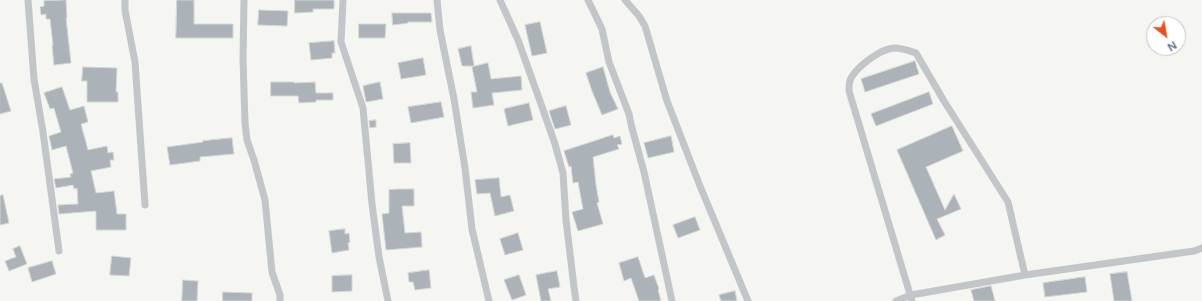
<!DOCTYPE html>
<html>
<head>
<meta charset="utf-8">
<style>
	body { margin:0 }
	#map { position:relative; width:1202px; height:301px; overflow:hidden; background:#f5f5f1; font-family:Figtree,sans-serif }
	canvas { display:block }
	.north { position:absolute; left:1146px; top:16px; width:40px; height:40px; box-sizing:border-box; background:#fff; border:1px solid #c0c7ce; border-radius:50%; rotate:149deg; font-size:11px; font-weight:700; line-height:16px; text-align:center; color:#627484 }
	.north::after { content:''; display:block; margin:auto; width:14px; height:18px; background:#ec4f1a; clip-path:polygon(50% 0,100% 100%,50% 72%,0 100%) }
</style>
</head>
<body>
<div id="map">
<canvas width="1202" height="301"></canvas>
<div class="north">N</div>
</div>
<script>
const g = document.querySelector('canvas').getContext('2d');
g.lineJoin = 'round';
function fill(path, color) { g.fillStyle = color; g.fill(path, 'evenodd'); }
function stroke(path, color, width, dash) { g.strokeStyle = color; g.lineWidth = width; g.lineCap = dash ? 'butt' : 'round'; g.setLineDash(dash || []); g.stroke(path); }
const building = new Path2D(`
	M66 0 67 18H66L71 63 54 65 52 46 53 45 50 19H46V14L41 15 40 7 44 6V1Z
	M177 0H194V24H233V38H176Z
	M295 0H334V9H313V12L295 13Z
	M259 10 288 11 287 26 258 25Z
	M392 13H431L432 22H408V23L393 25Z
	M540 22 547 53 532 56 525 25Z
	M359 24H386L385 38H359Z
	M334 41 335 53H332V58L311 60 309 43Z
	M471 46 474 66H462L458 49Z
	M423 58 426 75 401 79 398 63Z
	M915 61 919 74 865 92 861 79Z
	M488 63 491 79 521 76 522 90 492 93 494 105 473 108 471 92H477L472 67Z
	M83 67 117 68 116 92H118V102H87V81H82Z
	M603 67 610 92 618 109 602 115 592 91 586 73Z
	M271 82H294V83L315 82 316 93H333V100H316V102L299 103 298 96H271Z
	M380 82 383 99 366 102 363 86Z
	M0 83H2L11 111 0 114Z
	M62 87 70 110 84 106 88 122 81 124 88 150 107 146 108 153 113 152 114 160H110L111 167 91 171 96 193 114 191 117 214H126V230H96V211L59 214 58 205 78 204 77 188 74 189 73 185 56 188 54 179 71 177 70 174 73 173 66 146 52 150 49 136 61 132 54 108 50 109 44 93Z
	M929 92 933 104 876 126 871 114Z
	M441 102 444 117 411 123 408 107Z
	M529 103 533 120 508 126 504 109Z
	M566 106 571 125 555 129 549 111Z
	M376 120V127L370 128 369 121Z
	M952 126 963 151 926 167 945 210 954 194 961 209 937 219 945 235 936 240 897 150Z
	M613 135 614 138 620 136 622 144 617 145 619 149 593 157 596 185 599 202 597 203 603 224 578 231 572 212 583 209 578 182 573 183 571 166 569 167 564 151Z
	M671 136 674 152 648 158 644 143Z
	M232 138 234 154 200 157V161L170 165 167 147 203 142V141Z
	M410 143 411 163H394L393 144Z
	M499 178 501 197 510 195 514 211 495 216 490 193 477 194 475 180Z
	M398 189H414V206H402L405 233 421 232 422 247 386 250 382 214 389 213V190Z
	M3 195 9 223 0 225V196Z
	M695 217 700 230 678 238 673 225Z
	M345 229V234L349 233 350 242 348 243 349 250 332 253 329 231Z
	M518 233 523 250 505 255 500 239Z
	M20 246 27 264 9 271 5 261 16 257 13 249Z
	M112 256 131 258 129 276 110 275Z
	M638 257 645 278 654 275 659 289 658 290 661 301H639L631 278 624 281 619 263Z
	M52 261 56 274 32 282 28 268Z
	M429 270 431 288 415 290 413 282H409L408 273Z
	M557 271 560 287 548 289 551 301H541L536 275Z
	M1127 272 1132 301H1114L1110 274Z
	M352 275V291L332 292V276Z
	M519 275 526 295 512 300 504 280Z
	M1085 277 1087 292 1045 297 1043 283Z
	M183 280 198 281 197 301H182Z
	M991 286 995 301H974L971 290Z
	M735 291 737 301H721L719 295Z
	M223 292 252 293V301H223Z`);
fill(building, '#abb3b8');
stroke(building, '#d6d6d4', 1);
stroke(new Path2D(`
	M28 0 34 79 43 132 59 251
	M125 0V10L135 62 145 205
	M244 0 243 59 245 123 247 140 254 160 265 200 272 272 280 295V301
	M343 0 341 42 363 108 372 204 379 257 388 301
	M437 0 440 30 454 99 465 168 472 229 489 301
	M500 0 518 40 541 104 555 144 563 173 566 220 574 287 576 301
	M588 0 602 29 609 62 629 114 632 128 644 172 672 301
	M625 0 639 16 645 26 667 101 700 186 748 301
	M896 301 911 295 1025 275 1194 251 1202 248
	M912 301 849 91C849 87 849 82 851 78 858 66 880 49 894 48 902 48 910 51 916 53L944 101 1008 202 1025 275`), '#c2c6c9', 7);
</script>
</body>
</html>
